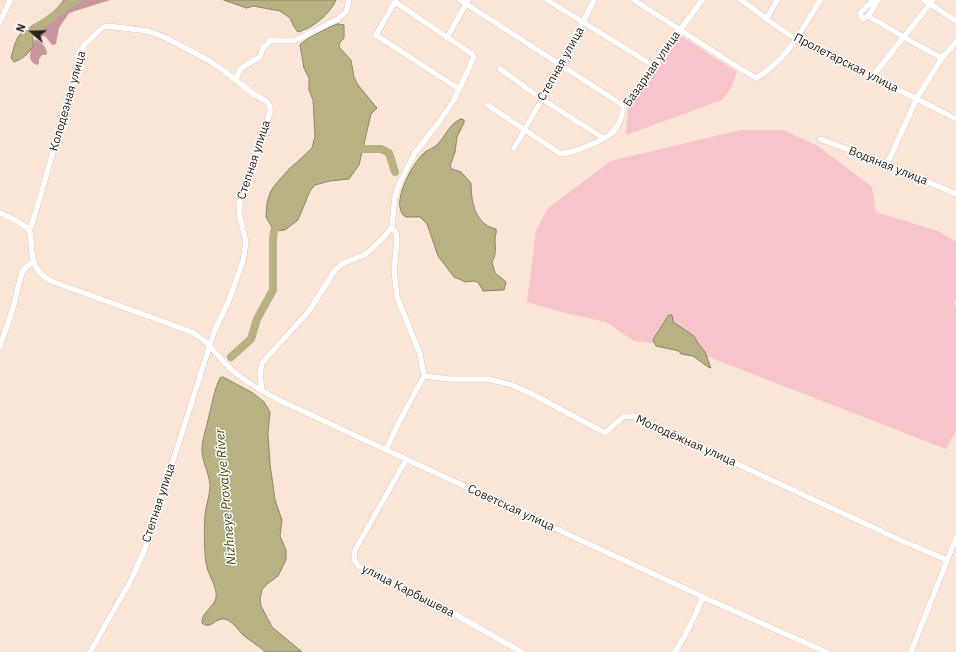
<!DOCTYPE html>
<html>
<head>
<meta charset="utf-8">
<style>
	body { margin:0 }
	#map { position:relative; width:956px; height:652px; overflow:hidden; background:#fbe5d6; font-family:"IBM Plex Sans",sans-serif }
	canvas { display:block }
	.north { position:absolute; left:12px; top:12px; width:40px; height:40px; -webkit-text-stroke:3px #fff; paint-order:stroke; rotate:290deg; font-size:11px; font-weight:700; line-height:16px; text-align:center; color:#28211b }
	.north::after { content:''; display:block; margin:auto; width:14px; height:18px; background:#28211b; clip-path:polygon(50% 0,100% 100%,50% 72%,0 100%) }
</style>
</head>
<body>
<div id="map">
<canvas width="956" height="652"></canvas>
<div class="north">N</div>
</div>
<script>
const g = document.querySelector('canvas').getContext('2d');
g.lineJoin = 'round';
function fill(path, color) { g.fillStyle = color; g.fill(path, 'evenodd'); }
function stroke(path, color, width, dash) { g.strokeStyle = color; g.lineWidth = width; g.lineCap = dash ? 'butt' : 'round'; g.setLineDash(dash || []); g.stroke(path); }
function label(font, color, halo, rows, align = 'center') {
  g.font = font + ' "IBM Plex Sans",sans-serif'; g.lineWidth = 3; g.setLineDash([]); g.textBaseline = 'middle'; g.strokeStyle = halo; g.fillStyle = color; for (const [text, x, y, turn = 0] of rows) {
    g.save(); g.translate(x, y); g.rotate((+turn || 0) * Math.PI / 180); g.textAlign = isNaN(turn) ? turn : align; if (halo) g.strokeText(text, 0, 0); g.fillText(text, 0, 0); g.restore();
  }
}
fill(new Path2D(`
	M681 36 737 72 731 88 722 100 626 135 628 109Z
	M740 130H783L818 146 872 187 876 212 938 231 956 242V299L954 304 956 306V431L946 449 683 347 634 341 606 322 561 312 527 302 536 231 548 208 611 161Z`), '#f7c4cb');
fill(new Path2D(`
	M63 0H110L69 13 59 28 56 44 52 45 45 36 35 37 29 28C33 23 41 21 46 17 53 12 58 7 63 0Z
	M35 39C41 42 46 46 47 53L46 55H42L39 59V64L37 65C24 60 33 48 35 39Z`), '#c9969d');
const water = new Path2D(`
	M224 0H336C330 14 313 28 298 32L294 27 290 18 280 11 253 6 247 8Z
	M338 24 344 25V38L340 42 339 47 351 60 354 77 358 85 377 108 371 114 359 165 349 179 330 181 315 185 310 191 298 220 285 230 274 231 266 217 267 203 270 193 274 186 290 168 296 163 312 148 315 136 313 100 309 90V78L304 68 300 45C303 40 332 25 338 24Z
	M25 30C43 40 29 57 14 62L11 58C14 48 15 36 25 30Z
	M461 119 464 120V123L457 137 455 152 450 166 452 169 461 172 471 183C471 196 473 215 485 224 488 227 493 228 496 229 497 233 495 235 495 239 495 248 497 253 492 262L495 273 506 282 504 290 483 291 478 282 473 281 466 282 454 277 438 256 427 224 420 217H406L402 214C400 209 399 204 400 199 402 185 414 162 425 152 429 149 434 148 438 144 445 136 451 122 461 119Z
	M669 315H672L673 322 694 336 697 342 705 352 711 368 708 367 693 356 681 354 679 351 656 346 653 340 654 338Z
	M223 377 253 393 264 402 270 412 268 433 270 464 275 500 282 520 280 536 286 550V560L278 576 266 585 262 590 260 599 261 606 272 627 302 652H265C258 645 250 641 243 635 238 630 232 620 224 619 215 618 211 630 202 623 201 610 219 606 216 592 214 582 208 574 206 563 204 549 204 529 205 515 206 505 210 495 210 485 209 472 202 462 202 450 202 439 206 430 208 420 211 408 213 396 217 385L220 378Z`);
fill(water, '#b7b183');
stroke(water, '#8c8664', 1);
stroke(new Path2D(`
	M23 40C33 29 45 23 56 14 64 8 68 4 77 0
	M353 149H381L389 153 395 172
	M231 357 251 339 257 319 273 290V240L274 231 280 222`), '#b7b183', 8);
const minor = new Path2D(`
	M396 0 376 35 459 89
	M460 0 624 106
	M547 0 654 66
	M634 0 739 68 756 78C787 61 802 30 820 0
	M741 0C760 13 778 29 798 40 850 68 904 91 956 119
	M873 0 860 13 861 16 863 19 868 16 878 0
	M924 0 956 21
	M868 16 921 47 942 58
	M767 18 777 0
	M0 22 10 0
	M447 38 468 0
	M500 69 542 99 603 138
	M871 78 933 0
	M236 80C240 64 248 65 260 57L263 48 271 40 294 41 338 19 346 12 349 0
	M488 105 559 153C570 155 599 142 609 135 612 133 615 130 617 126 622 120 622 113 624 106L702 0
	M820 139 887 164 956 194
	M514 148 561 66 594 0
	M887 164 917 98 942 58 956 42
	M0 213C9 217 20 221 27 228 31 232 31 237 31 243 32 261 34 272 51 281L192 332C209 341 218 358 232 370 247 383 264 392 281 401L703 597 826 652
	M392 227 395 196 400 182 415 153 439 122 454 100 474 57 472 54 395 2
	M29 231 33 221 73 83 78 56 85 44 102 28 107 26 148 31 164 37 208 60 224 71 255 95 266 101 270 106V112L239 204 240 217 246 242 243 261 229 300 214 332 145 549 131 580 90 652
	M0 346 13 308 22 272 26 267 33 262
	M424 376 449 379H488L512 385 534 395 605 433 623 417 634 416 898 539 947 560
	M262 391 260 374 262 363 309 311 335 270 342 264 366 254 382 239 392 227 396 233 397 240 394 270 397 297 420 354 424 376 399 422 386 450
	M406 460 355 550 354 559 358 566 453 613 521 652
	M675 652 687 632 703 597
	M911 652 956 538`);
stroke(minor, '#c7b2a4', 6);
stroke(minor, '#fff', 5.5);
label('12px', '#28211b', '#fff', [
	["Пролетарская улица",846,63,27],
	["Степная улица",561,64,-61],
	["Базарная улица",652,69,-55],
	["Колодезная улица",68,101,-74],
	["Степная улица",254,160,-72],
	["Водяная улица",888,166,22],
	["Молодёжная улица",686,441,24],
	["Степная улица",159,503,-72],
	["Советская улица",511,508,25],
	["улица Карбышева",408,591,27]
]);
label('italic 13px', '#4a4308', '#fff', [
	["Nizhneye Provalye River",226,497,-95]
]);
</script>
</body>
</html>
